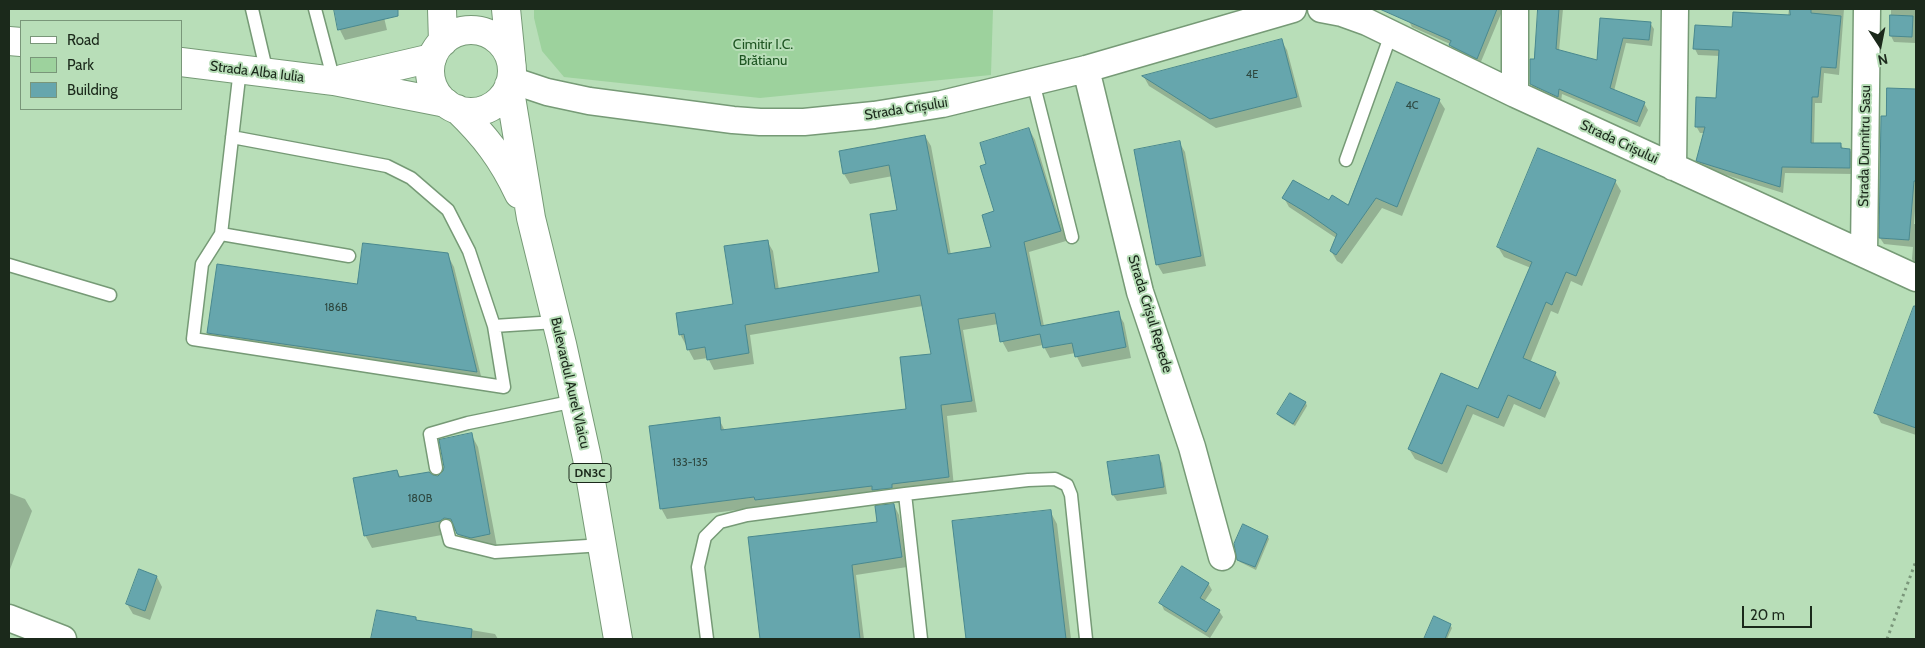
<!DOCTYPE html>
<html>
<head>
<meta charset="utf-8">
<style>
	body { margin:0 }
	#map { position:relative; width:1925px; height:648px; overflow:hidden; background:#b8deb8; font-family:Cabin,sans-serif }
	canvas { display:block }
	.frame { position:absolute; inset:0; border:10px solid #1b291b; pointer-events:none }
	.legend { position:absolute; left:20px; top:20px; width:162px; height:90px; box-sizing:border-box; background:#b8deb8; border:1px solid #799679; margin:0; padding:6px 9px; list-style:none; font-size:15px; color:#1b291b }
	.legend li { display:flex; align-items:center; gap:10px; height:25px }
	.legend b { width:25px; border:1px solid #799679 }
	.north { position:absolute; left:1855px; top:20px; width:50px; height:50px; -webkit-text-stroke:4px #b8deb8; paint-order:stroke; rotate:169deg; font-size:14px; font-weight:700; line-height:20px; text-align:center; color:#1b291b }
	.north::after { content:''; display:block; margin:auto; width:18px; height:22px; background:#1b291b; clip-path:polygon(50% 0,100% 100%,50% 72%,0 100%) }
	.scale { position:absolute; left:1742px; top:606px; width:70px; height:22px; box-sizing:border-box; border:2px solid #1b291b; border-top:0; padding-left:6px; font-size:15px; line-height:18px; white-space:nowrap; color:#1b291b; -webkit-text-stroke:4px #b8deb8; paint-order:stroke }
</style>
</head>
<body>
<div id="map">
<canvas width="1925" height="648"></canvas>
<div class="frame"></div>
<ul class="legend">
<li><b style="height:6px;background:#fff"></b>Road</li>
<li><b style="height:14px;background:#9dd29d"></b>Park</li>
<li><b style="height:14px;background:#66a6ad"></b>Building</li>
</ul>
<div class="north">N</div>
<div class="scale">20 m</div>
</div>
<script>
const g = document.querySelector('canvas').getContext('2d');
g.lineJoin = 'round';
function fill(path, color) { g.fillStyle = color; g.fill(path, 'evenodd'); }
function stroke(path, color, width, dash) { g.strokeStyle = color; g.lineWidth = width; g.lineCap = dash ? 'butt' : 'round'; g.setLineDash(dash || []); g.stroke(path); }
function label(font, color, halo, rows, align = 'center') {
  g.font = font + ' Cabin,sans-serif'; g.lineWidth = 4; g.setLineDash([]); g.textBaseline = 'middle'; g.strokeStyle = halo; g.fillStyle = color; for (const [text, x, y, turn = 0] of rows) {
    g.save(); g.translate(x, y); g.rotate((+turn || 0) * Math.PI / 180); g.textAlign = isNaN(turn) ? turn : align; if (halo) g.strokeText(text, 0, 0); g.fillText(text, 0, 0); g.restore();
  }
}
fill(new Path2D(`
	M534 9H993L991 75 760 98 564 77 542 51 534 18Z`), '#9dd29d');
fill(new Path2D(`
	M335 9H382L387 30 345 40 340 30Z
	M1415 9H1503L1480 64 1454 51 1450 44 1412 27 1409 21Z
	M1540 9H1563L1559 51 1598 62 1602 20 1650 23 1654 29 1652 46 1626 43 1614 91 1644 103 1648 110 1640 127 1562 94 1561 102 1535 90 1531 84Z
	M1789 9H1844L1839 75 1824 73 1822 103H1815L1814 144 1841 145 1844 150H1850L1853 157V174L1785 173 1783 193 1701 167 1698 160 1704 133H1700L1696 126 1717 99 1720 56 1698 55 1695 49 1734 28 1788 16Z
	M1891 9H1916L1915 43 1894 42 1891 36Z
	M1281 40 1287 50 1302 107 1216 128 1149 86 1144 77Z
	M1888 89 1916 90V195L1914 224H1916V266L1912 259 1913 247 1884 244 1880 238Z
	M1439 100 1445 109 1402 216 1382 208 1342 264 1337 261 1331 251 1336 238 1289 207 1284 198 1329 202 1349 207Z
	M1029 129 1035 140 1066 241 1029 252 1044 326 1118 313 1124 323 1131 358 1082 367 1075 353 1050 358 1043 345 1008 352 1002 341 998 324 963 330 977 412 947 416 954 487 760 507 667 519 661 508 719 419 725 431 907 410 933 355 923 306 750 335 754 364 714 370 708 358 694 360 680 334 734 305 767 241 773 251 779 290 881 273 899 211 893 176 850 184 844 174 925 136 931 146 951 255 993 248 995 212 988 165Z
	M1179 142 1185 152 1206 266 1163 274 1157 264Z
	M1615 181 1621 191 1582 286 1571 281 1558 314 1551 311 1530 363 1555 373 1560 383 1545 418 1514 404 1504 427 1473 414 1447 473 1415 459 1409 449 1479 391 1531 268 1504 257 1498 247Z
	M447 254 454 267 483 384 215 345 208 333 358 285Z
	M1904 336 1916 341V435L1881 423 1876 413Z
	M1290 394 1306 403 1307 406 1295 426 1280 417 1278 414Z
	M471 434 478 447 497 547H465L457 531 452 530 447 534 372 548 365 535 397 471 401 478 438 477Z
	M1158 456 1162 463 1167 494 1117 501 1113 495Z
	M9 493 25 499 32 511 9 572Z
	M894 505 899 515 907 567 856 575 864 639H761L749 538 878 523Z
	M1050 511 1057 524 1071 639H967L954 523Z
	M1268 537 1269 539 1256 570 1240 562 1238 559Z
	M157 577 162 587 150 620 133 614 127 604Z
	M1208 583 1212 590 1204 602 1219 611 1223 617 1210 638 1164 610 1161 603Z
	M378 611 416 618 417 621 495 634 498 639H372Z
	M1434 618 1450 625 1452 628 1447 639H1425Z`), '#0003');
const building = new Path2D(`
	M334 9H398V16L338 30Z
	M1380 9H1497L1477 59 1449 45 1451 41Z
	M1538 9H1559L1556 49 1597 60 1600 18 1651 22 1649 40 1623 38 1610 88 1645 102 1637 122 1559 89 1558 97 1530 84V59H1534Z
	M1790 9H1811V13L1841 16 1836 68 1821 67 1818 97H1812L1811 143H1841V148L1850 149V168L1782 167 1780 187 1696 161 1705 127H1695L1696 97 1716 98 1719 50 1693 49 1695 25 1732 27 1733 12 1790 15Z
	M1890 15 1913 16 1912 37 1890 36Z
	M1282 39 1297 97 1210 119 1142 76Z
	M1397 82 1440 99 1397 207 1376 198 1336 255 1330 251 1337 234 1307 213 1282 198 1293 180 1329 200 1332 195 1348 205Z
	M1887 88 1916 89V181H1914L1909 240 1879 238 1881 116H1886Z
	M1029 128 1061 231 1024 242 1041 326 1119 311 1126 347 1075 357 1072 343 1043 348 1040 334 1000 342 995 313 958 319 972 401 941 405 949 477 892 484V488L872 490V486L755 500 754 497 660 509 649 426 720 417 721 430 906 409 900 357 931 354 920 295 745 325 749 353 707 360 705 347 687 350 684 334 679 335 676 313 733 304 724 246 768 240 775 289 879 272 870 214 897 210 889 165 843 174 839 151 925 135 948 254 991 247 982 215 994 211 980 166 986 164 980 143Z
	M1180 141 1201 256 1156 265 1134 150Z
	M1538 148 1616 180 1576 276 1566 272 1552 305 1546 302 1523 358 1556 372 1540 409 1508 395 1498 418 1467 405 1442 464 1408 449 1441 373 1478 389 1532 262 1497 247Z
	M363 243 448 253 477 372 207 333 217 264 357 284Z
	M1914 306H1916V428L1874 413Z
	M1290 393 1306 402 1293 424 1277 414Z
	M472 433 490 534 471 538 457 534 451 519 444 518 440 521 364 536 353 478 397 470 399 477 429 472 433 475 438 476 443 471 444 467 439 440Z
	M1159 455 1164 487 1112 495 1107 462Z
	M894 504 902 557 852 565 860 639H760L748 537 877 522 875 506Z
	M1051 510 1066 639H966L952 521Z
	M1243 524 1268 536 1255 567 1237 560 1234 544Z
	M1182 566 1209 583 1200 598 1220 610 1206 632 1159 603Z
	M139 569 157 576 145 611 126 604Z
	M377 610 416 617V620L472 629 471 639H371Z
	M1434 616 1451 624 1445 639H1424Z`);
fill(building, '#66a6ad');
stroke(building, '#49888f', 1);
const service = new Path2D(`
	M252 9 267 73
	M315 9 334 81
	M240 69 221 234 349 256
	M1033 82 1072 237
	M232 137 387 166 411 178 448 210 469 251 494 326 556 322
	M1346 160 1391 34
	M221 234 202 264 193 339 504 387 494 326
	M9 265 110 295
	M436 468 430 434 468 423 575 401
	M446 526 450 541 495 552 603 545
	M707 639 698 567 705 537 720 522 747 515 905 494
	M921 639 905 494 1028 480 1055 479 1067 485 1071 495 1086 639`);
const minor = new Path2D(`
	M1321 9 1342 13 1367 22 1515 94 1916 278
	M1086 69 1140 292 1192 447 1222 557
	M511 80 547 92 589 101 733 120 760 122H804L874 115 942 104 1086 69 1293 9
	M1515 94V9
	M1673 167 1675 9
	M1864 253 1867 9
	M9 618 63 639`);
const tertiary = new Path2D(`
	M9 41 21 42
	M181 62 334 81 446 103
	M342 79 432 58`);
const primary = new Path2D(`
	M442 9 443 42
	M506 9 511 59
	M430 71a41 41 0 1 1 82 0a41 41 0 1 1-82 0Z
	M509 85 531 218 562 344 587 458 618 639
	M457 109C485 136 502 158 519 194`);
stroke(service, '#769a76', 15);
stroke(minor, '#769a76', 29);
stroke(tertiary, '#769a76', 30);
stroke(primary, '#769a76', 30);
stroke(new Path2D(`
	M1887 639 1916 561`), '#7a967a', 3, [2.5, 4]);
stroke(service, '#fff', 12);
stroke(minor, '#fff', 26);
stroke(tertiary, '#fff', 28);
stroke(primary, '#fff', 28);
label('11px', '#2e4840', null, [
	["4E",1252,75],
	["4C",1412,106],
	["186B",336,308],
	["133-135",690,463],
	["180B",420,499]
]);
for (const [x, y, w] of [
	[590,473,42]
]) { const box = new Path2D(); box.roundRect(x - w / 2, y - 9.5, w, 19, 4); g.fillStyle = '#b8deb8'; g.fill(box); stroke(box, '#1b291b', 1); }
label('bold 12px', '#1b291b', null, [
	["DN3C",590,473]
]);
label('14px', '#1e5522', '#b8deb8', [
	["Cimitir I.C.",763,45],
	["Brătianu",763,61]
]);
label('14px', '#1b291b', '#b8deb8', [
	["Strada Alba Iulia",257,72,7],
	["Strada Crișului",906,109,-9],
	["Strada Crișului",1619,142,25],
	["Strada Dumitru Sasu",1865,146,-89],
	["Strada Crișul Repede",1150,314,73],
	["Bulevardul Aurel Vlaicu",570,383,77]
]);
</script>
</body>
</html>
